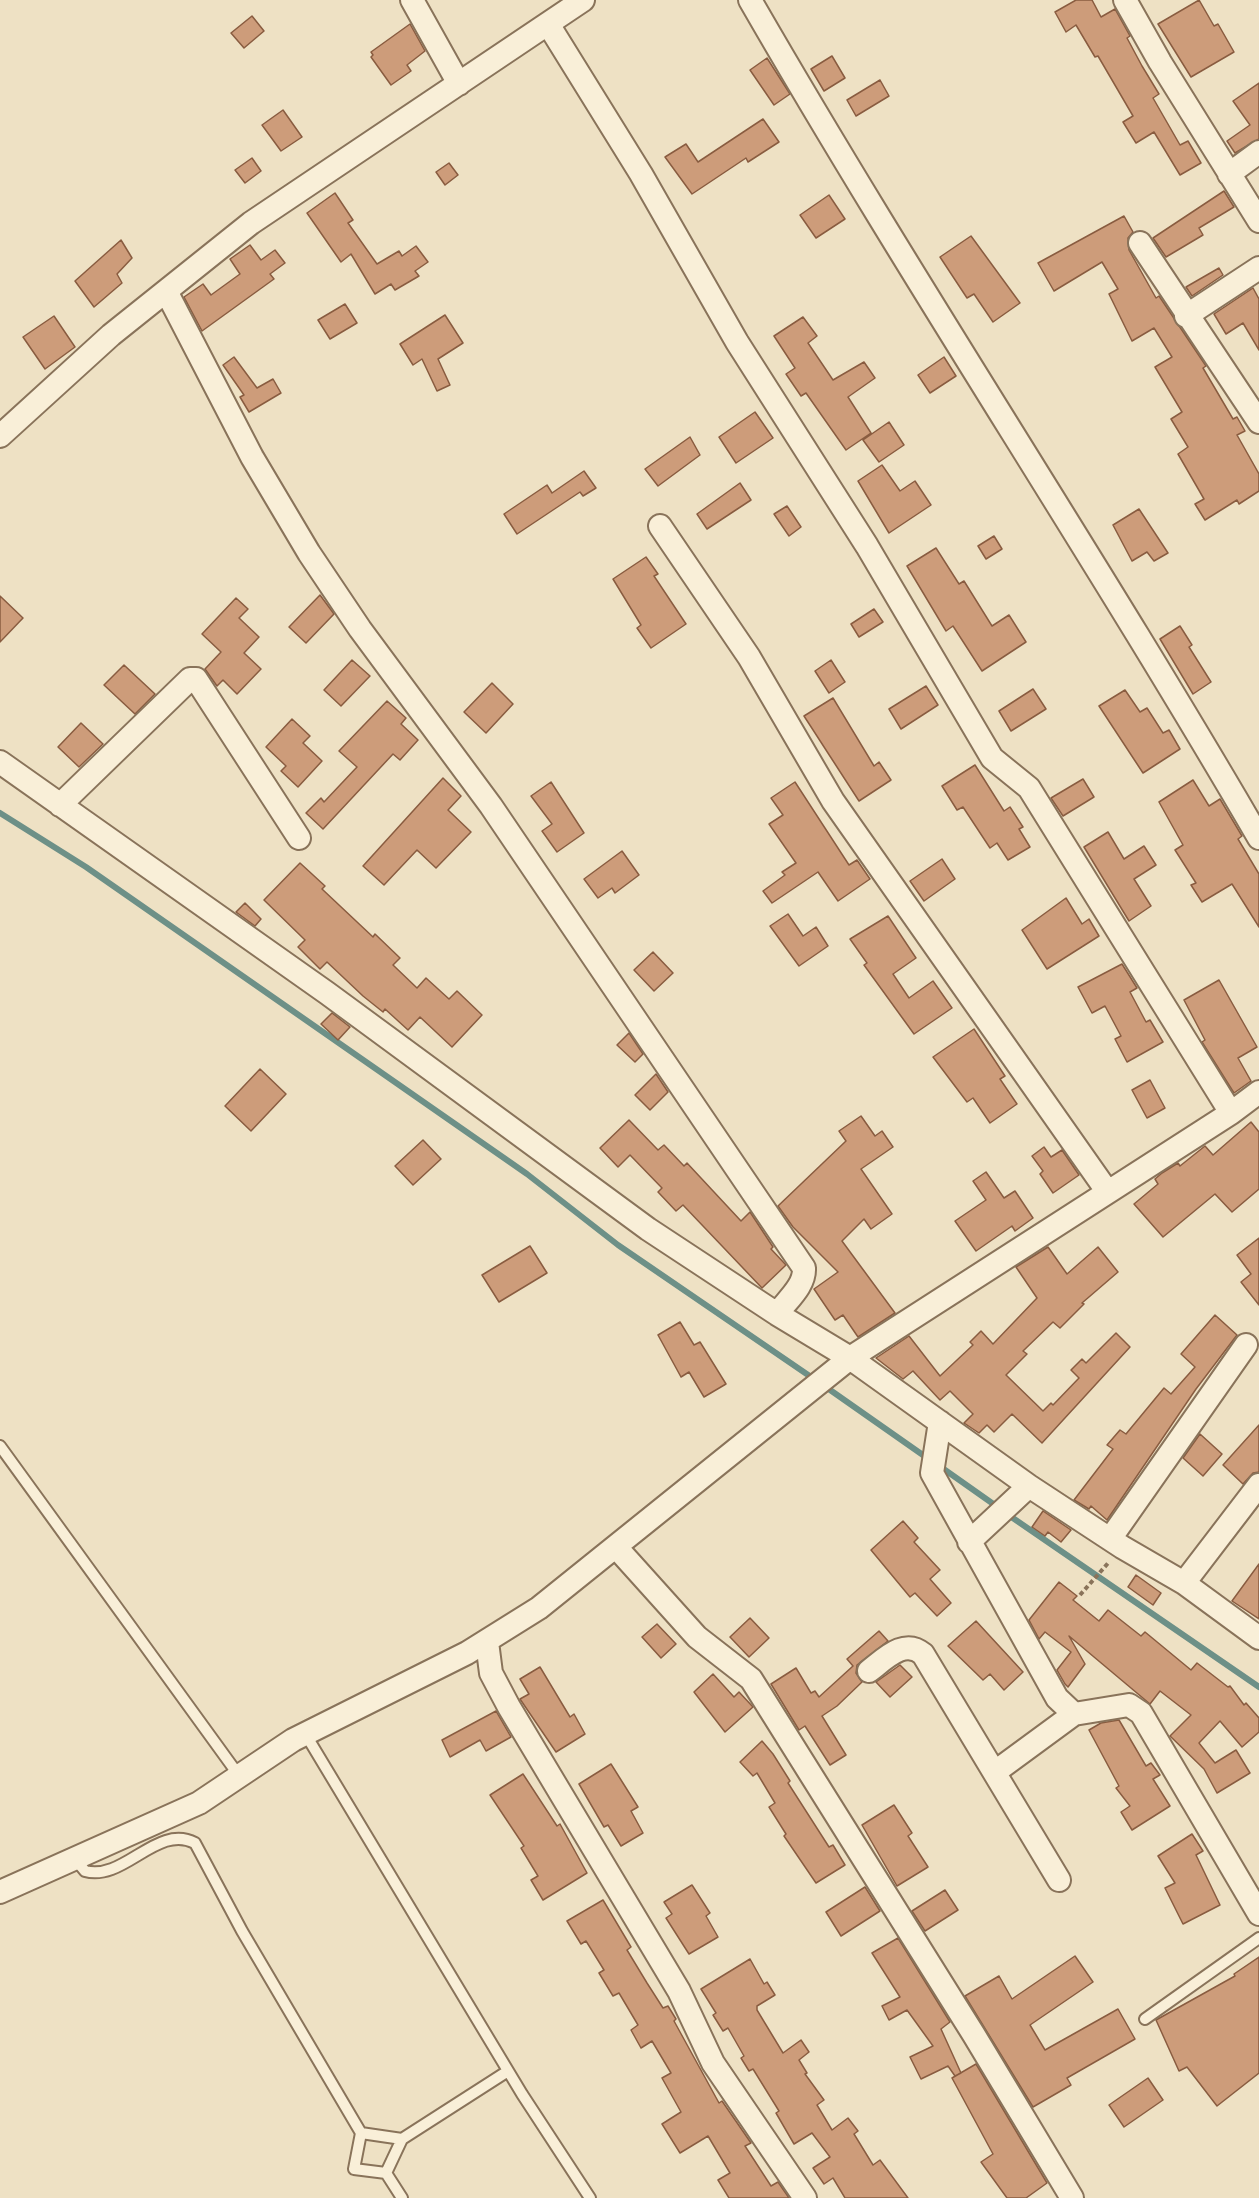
<!DOCTYPE html>
<html>
<head>
<meta charset="utf-8">
<style>
	body { margin:0 }
	canvas { display:block; background:#eee1c4 }
</style>
</head>
<body>
<canvas width="1259" height="2198"></canvas>
<script>
const g = document.querySelector('canvas').getContext('2d');
g.lineJoin = 'round';
function stroke(path, color, width, dash) { g.strokeStyle = color; g.lineWidth = width; g.lineCap = dash ? 'butt' : 'round'; g.setLineDash(dash || []); g.stroke(path); }
function fill(path, color) { g.fillStyle = color; g.fill(path, 'evenodd'); }
stroke(new Path2D(`
	M0 813 86 867 527 1174 618 1245 814 1379
	M823 1385 930 1460
	M938 1465 999 1508
	M1007 1514 1259 1687`), '#6d9087', 6);
const building = new Path2D(`
	M1076 0H1092L1101 17 1115 9 1130 36 1127 38 1142 66 1159 94 1153 98 1180 145 1188 141 1201 163 1180 175 1154 132 1136 143 1123 122 1133 116 1098 56 1095 57 1076 25 1066 32 1055 12Z
	M1199 0 1214 26 1218 24 1234 52 1191 77 1158 24Z
	M252 16 264 31 244 48 231 33Z
	M410 24 425 51 407 65 411 71 391 85 371 57 373 55 371 52Z
	M832 56 845 78 824 91 811 69Z
	M767 58 790 94 774 105 750 70Z
	M880 80 889 96 856 116 847 100Z
	M1259 83V139L1235 153 1227 141 1250 125 1233 101Z
	M283 110 302 137 281 151 262 125Z
	M763 119 779 142 748 162 746 158 692 194 665 157 686 144 698 162Z
	M252 158 261 171 245 183 235 170Z
	M449 163 458 175 445 185 436 172Z
	M1224 191 1234 207 1199 228 1203 235 1166 257 1153 238Z
	M335 193 353 220 348 223 377 264 399 251 402 256 416 246 428 262 415 271 419 276 395 290 391 284 375 294 351 254 341 262 307 213Z
	M829 195 845 219 816 238 800 215Z
	M1124 216 1133 232 1128 238 1129 250 1156 298 1159 296 1206 366 1203 368 1233 419 1237 417 1245 431 1237 435 1259 474V491L1239 504 1237 500 1205 520 1195 504 1204 499 1178 454 1188 447 1171 419 1182 412 1155 367 1172 357 1154 328 1132 341 1109 294 1118 289 1102 262 1054 291 1038 263Z
	M971 236 1020 303 993 322 974 294 967 298 940 257Z
	M121 240 132 258 117 274 122 283 94 307 75 281Z
	M250 245 261 260 275 250 285 263 270 274 274 279 202 331 184 297 203 284 211 295 240 274 230 259Z
	M1219 268 1223 275 1192 296 1186 287Z
	M1253 288 1259 299V350L1243 323 1226 334 1214 314Z
	M345 304 357 323 330 339 318 320Z
	M445 315 463 343 438 359 450 385 437 391 422 359 413 365 400 344Z
	M54 316 75 347 45 369 23 337Z
	M803 317 817 336 808 343 833 380 864 362 875 378 848 397 871 433 846 450 806 393 801 396 786 374 795 368 774 336Z
	M234 357 257 388 273 379 281 393 249 412 240 397 244 395 223 365Z
	M944 357 956 376 930 393 918 375Z
	M755 412 773 438 736 463 719 437Z
	M889 422 904 445 879 462 863 440Z
	M690 437 700 455 658 486 645 469Z
	M882 465 900 491 915 481 931 505 889 533 858 481Z
	M584 471 596 488 583 496 580 492 517 534 504 514 547 485 552 493Z
	M740 483 751 500 707 529 697 514Z
	M787 506 801 527 789 536 774 514Z
	M1139 509 1168 553 1154 561 1147 552 1132 561 1113 525Z
	M994 536 1002 549 986 559 978 546Z
	M936 548 959 584 964 581 992 626 1009 615 1026 642 982 671 953 626 946 631 907 566Z
	M646 557 658 574 654 576 686 624 651 648 637 628 641 625 613 579Z
	M320 595 334 614 306 643 289 627Z
	M0 596 23 618 0 642Z
	M236 598 248 609 239 618 259 637 244 653 261 669 237 694 223 680 217 686 205 669 221 652 202 634Z
	M874 609 883 622 859 637 851 624Z
	M1180 626 1192 645 1189 647 1211 682 1193 694 1160 639Z
	M352 660 370 676 341 706 324 690Z
	M831 660 845 682 829 693 815 671Z
	M124 665 155 694 135 714 104 685Z
	M492 683 513 704 486 733 464 712Z
	M926 686 938 705 901 729 889 709Z
	M1033 689 1046 709 1011 731 999 711Z
	M1125 690 1140 712 1147 708 1163 733 1169 730 1180 749 1143 773 1099 706Z
	M833 698 874 766 879 762 891 780 859 801 804 716Z
	M387 701 406 718 401 724 418 740 400 760 393 754 323 829 306 813 321 798 324 802 357 767 339 751Z
	M292 719 310 736 303 743 322 761 298 787 281 771 286 766 266 747Z
	M81 723 103 744 79 767 58 747Z
	M975 765 1004 811 1010 807 1023 827 1019 829 1030 847 1008 860 997 843 990 848 963 807 957 810 942 786Z
	M443 778 461 796 448 810 471 832 436 868 417 850 384 885 363 866Z
	M1083 779 1094 797 1063 816 1051 798Z
	M1193 780 1209 806 1220 799 1242 836 1238 839 1259 874V927L1232 884 1202 902 1191 885 1196 883 1175 850 1183 845 1159 802Z
	M551 782 584 833 557 852 542 831 552 824 531 796Z
	M795 782 849 865 857 860 870 879 838 901 818 872 772 903 763 891 785 875 782 872 796 863 769 824 783 815 771 798Z
	M1108 832 1124 859 1144 846 1156 865 1134 879 1151 906 1129 921 1084 847Z
	M622 851 639 875 615 893 612 888 598 898 584 879Z
	M942 859 955 879 924 901 910 881Z
	M300 863 325 886 322 889 373 937 375 934 400 958 393 965 417 988 426 978 449 999 457 991 482 1015 452 1047 420 1017 408 1030 385 1009 383 1012 363 996 327 962 320 969 298 947 305 940 264 900Z
	M1066 898 1082 924 1089 919 1099 936 1047 969 1022 930Z
	M245 903 261 919 255 926 236 912Z
	M788 914 803 936 816 927 828 946 799 966 770 926Z
	M888 916 916 958 893 974 909 998 933 981 952 1008 914 1034 864 965 867 963 850 939Z
	M653 952 673 973 654 991 634 970Z
	M1122 964 1137 988 1130 992 1146 1022 1150 1020 1163 1042 1127 1062 1115 1039 1121 1036 1105 1006 1092 1013 1078 987Z
	M1219 980 1257 1047 1238 1058 1251 1081 1234 1093 1202 1042 1205 1040 1184 1000Z
	M332 1013 350 1027 338 1040 321 1024Z
	M974 1029 1005 1076 1000 1079 1017 1104 990 1123 973 1098 967 1102 933 1057Z
	M629 1033 643 1054 635 1062 617 1045Z
	M260 1069 286 1094 251 1131 225 1106Z
	M656 1074 668 1092 650 1110 635 1095Z
	M1150 1080 1165 1108 1147 1118 1132 1090Z
	M861 1116 875 1136 882 1131 893 1147 861 1169 892 1214 871 1229 864 1219 842 1241 895 1313 858 1337 843 1315 835 1320 814 1289 838 1272 793 1227 778 1206 846 1141 839 1131Z
	M629 1120 658 1150 664 1145 684 1166 687 1163 741 1221 750 1212 773 1247 771 1249 786 1265 762 1288 683 1205 676 1211 658 1192 662 1188 630 1155 618 1167 600 1148Z
	M1251 1122 1259 1132V1189L1232 1212 1215 1194 1163 1237 1134 1204 1158 1184 1155 1179 1162 1173 1178 1163 1180 1166 1205 1146 1213 1155Z
	M423 1140 441 1159 413 1185 395 1166Z
	M1044 1147 1051 1157 1062 1150 1079 1175 1053 1193 1040 1174 1043 1171 1032 1156Z
	M986 1172 1004 1198 1015 1191 1033 1218 1015 1231 1012 1226 976 1251 955 1221 986 1200 973 1181Z
	M1259 1238V1305L1241 1282 1251 1274 1237 1255Z
	M530 1246 547 1273 499 1302 482 1275Z
	M1048 1247 1067 1274 1098 1247 1118 1272 1082 1303 1084 1304 1060 1328 1053 1322 1023 1351 1027 1354 1006 1375 1043 1411 1051 1403 1053 1405 1079 1378 1071 1370 1082 1359 1086 1363 1116 1333 1130 1347 1042 1443 1012 1414 994 1432 987 1425 979 1433 964 1423 973 1414 950 1391 940 1400 913 1371 903 1379 876 1358 909 1336 940 1376 973 1345 970 1342 981 1331 993 1344 1037 1298 1016 1267Z
	M1215 1315 1237 1335 1196 1389 1107 1520 1091 1506 1089 1509 1074 1500 1113 1449 1107 1445 1120 1430 1126 1434 1164 1388 1171 1394 1195 1367 1181 1354Z
	M680 1322 694 1345 700 1342 726 1384 704 1397 689 1372 681 1377 658 1335Z
	M1259 1425V1472L1253 1473 1243 1484 1223 1465Z
	M1200 1434 1222 1454 1203 1476 1183 1458Z
	M1043 1511 1071 1530 1061 1542 1048 1532 1045 1536 1032 1527Z
	M903 1521 918 1538 914 1542 940 1570 930 1579 951 1603 937 1616 915 1593 910 1597 871 1550Z
	M1259 1564V1619L1232 1601Z
	M1136 1575 1161 1593 1153 1605 1128 1587Z
	M1059 1582 1077 1596 1073 1600 1099 1621 1108 1610 1141 1636 1145 1632 1191 1670 1197 1663 1228 1687 1230 1686 1244 1705 1246 1703 1259 1718V1732L1242 1747 1220 1721 1199 1743 1215 1763 1236 1750 1250 1773 1217 1793 1204 1769 1170 1736 1191 1715 1160 1691 1150 1704 1069 1636 1085 1664 1068 1687 1065 1684 1057 1670 1071 1652 1045 1632 1039 1639 1029 1620Z
	M750 1618 769 1638 749 1657 730 1637Z
	M976 1621 1023 1672 1004 1690 990 1674 983 1680 948 1646Z
	M657 1624 676 1644 661 1658 642 1637Z
	M879 1631 888 1641 857 1665 856 1673 862 1682 837 1706 822 1716 846 1755 830 1765 805 1726 799 1730 771 1684 796 1668 811 1693 815 1691 819 1697 853 1666 847 1659Z
	M900 1665 912 1677 890 1697 876 1682Z
	M540 1667 570 1717 574 1714 585 1734 556 1752 520 1699 529 1694 520 1679Z
	M713 1674 734 1697 739 1692 753 1707 725 1732 694 1692Z
	M496 1711 511 1737 486 1751 480 1740 450 1757 442 1740Z
	M1119 1720 1146 1766 1151 1763 1160 1775 1153 1779 1170 1806 1132 1830 1121 1812 1130 1806 1116 1788 1119 1786 1089 1730 1101 1723Z
	M762 1741 773 1754 790 1781 788 1783 829 1847 833 1845 845 1865 816 1883 784 1836 786 1834 769 1807 775 1803 757 1773 753 1776 740 1762Z
	M611 1764 638 1807 631 1811 643 1833 621 1846 608 1825 604 1827 579 1784Z
	M523 1774 557 1826 560 1824 587 1873 543 1900 531 1880 538 1876 521 1848 524 1846 490 1795Z
	M894 1805 912 1833 908 1836 928 1867 897 1886 862 1825Z
	M1192 1834 1203 1851 1196 1855 1220 1905 1183 1924 1165 1888 1175 1883 1158 1856Z
	M692 1885 710 1913 706 1916 718 1937 689 1954 666 1918 672 1914 664 1902Z
	M865 1887 880 1911 841 1936 826 1912Z
	M945 1890 958 1910 925 1931 912 1911Z
	M603 1900 631 1947 627 1950 647 1983 663 2008 668 2006 676 2019 674 2021 719 2103 722 2101 751 2143 745 2146 771 2186 778 2182 789 2198H729L718 2180 730 2173 708 2136 680 2153 662 2124 681 2112 662 2078 671 2073 652 2041 641 2048 631 2030 638 2025 619 1993 613 1996 599 1973 604 1970 586 1941 581 1944 567 1921Z
	M898 1938 950 2022 941 2029 961 2073 955 2076 948 2066 921 2079 910 2057 933 2046 907 2010 889 2020 882 2006 900 1997 872 1953Z
	M1075 1956 1093 1982 1030 2025 1045 2050 1118 2009 1135 2039 1067 2078 1071 2085 1033 2107 965 1996 999 1976 1012 1999Z
	M1259 1957V2073L1217 2106 1187 2067 1179 2071 1156 2020 1235 1976 1234 1974Z
	M750 1959 764 1984 767 1982 775 1995 757 2006V2010L783 2053 801 2040 809 2052 799 2060 807 2073 805 2074 824 2100 817 2105 832 2130 848 2118 858 2131 854 2134 873 2165 880 2160 908 2198H845L833 2178 824 2184 813 2168 830 2157 812 2133 794 2144 776 2113 779 2111 753 2069 749 2071 741 2058 744 2056 728 2028 723 2031 713 2015 716 2013 701 1989Z
	M976 2064 1047 2183 1026 2198H1007L981 2162 993 2154 952 2078Z
	M1148 2078 1163 2100 1124 2127 1109 2105Z`);
fill(building, '#cd9c7a');
stroke(building, '#895c40', 1.5);
const service = new Path2D(`
	M0 1446 240 1777
	M306 1735 522 2094 590 2198
	M75 1859 85 1871C124 1882 157 1823 195 1843L242 1931 361 2133 354 2169 386 2173 402 2139 361 2133
	M1145 2019 1259 1938
	M402 2139 508 2071
	M386 2173 402 2198`);
const minor = new Path2D(`
	M412 0 459 84
	M750 0C913 283 1095 556 1259 838
	M1125 0 1160 62 1259 221
	M548 24 641 174 737 342 867 546 992 758 1029 788 1231 1113
	M1229 174 1259 152
	M1140 243 1259 422
	M166 291 252 457 309 553 360 629 491 806 804 1268C805 1286 787 1300 777 1314
	M1186 316 1259 268
	M0 436 111 335 251 223 583 0
	M660 526 749 657 833 801 1107 1191
	M0 762 327 993 648 1229 777 1314 850 1358 1029 1486 1122 1547 1184 1583 1259 1638
	M60 805 190 679H196L299 838
	M940 1422 932 1473 1057 1698 1074 1714 1129 1705 1141 1713 1259 1914
	M1110 1539 1246 1345
	M969 1542 1029 1486
	M616 1547 697 1637 751 1679 974 2035 1072 2198
	M1184 1583 1259 1485
	M487 1642 491 1673 509 1707 679 1991 713 2063 805 2198
	M869 1671C885 1659 904 1638 923 1654L1059 1880
	M995 1772 1074 1714
	M0 1892 199 1803 293 1740 467 1653 539 1608 850 1358 1231 1113 1259 1092`);
stroke(service, '#89735a', 14);
stroke(minor, '#89735a', 26);
stroke(new Path2D(`
	M1080 1595 1109 1562`), '#89735a', 4, [4.5, 3]);
stroke(service, '#f9efd8', 10);
stroke(minor, '#f9efd8', 22);
</script>
</body>
</html>
